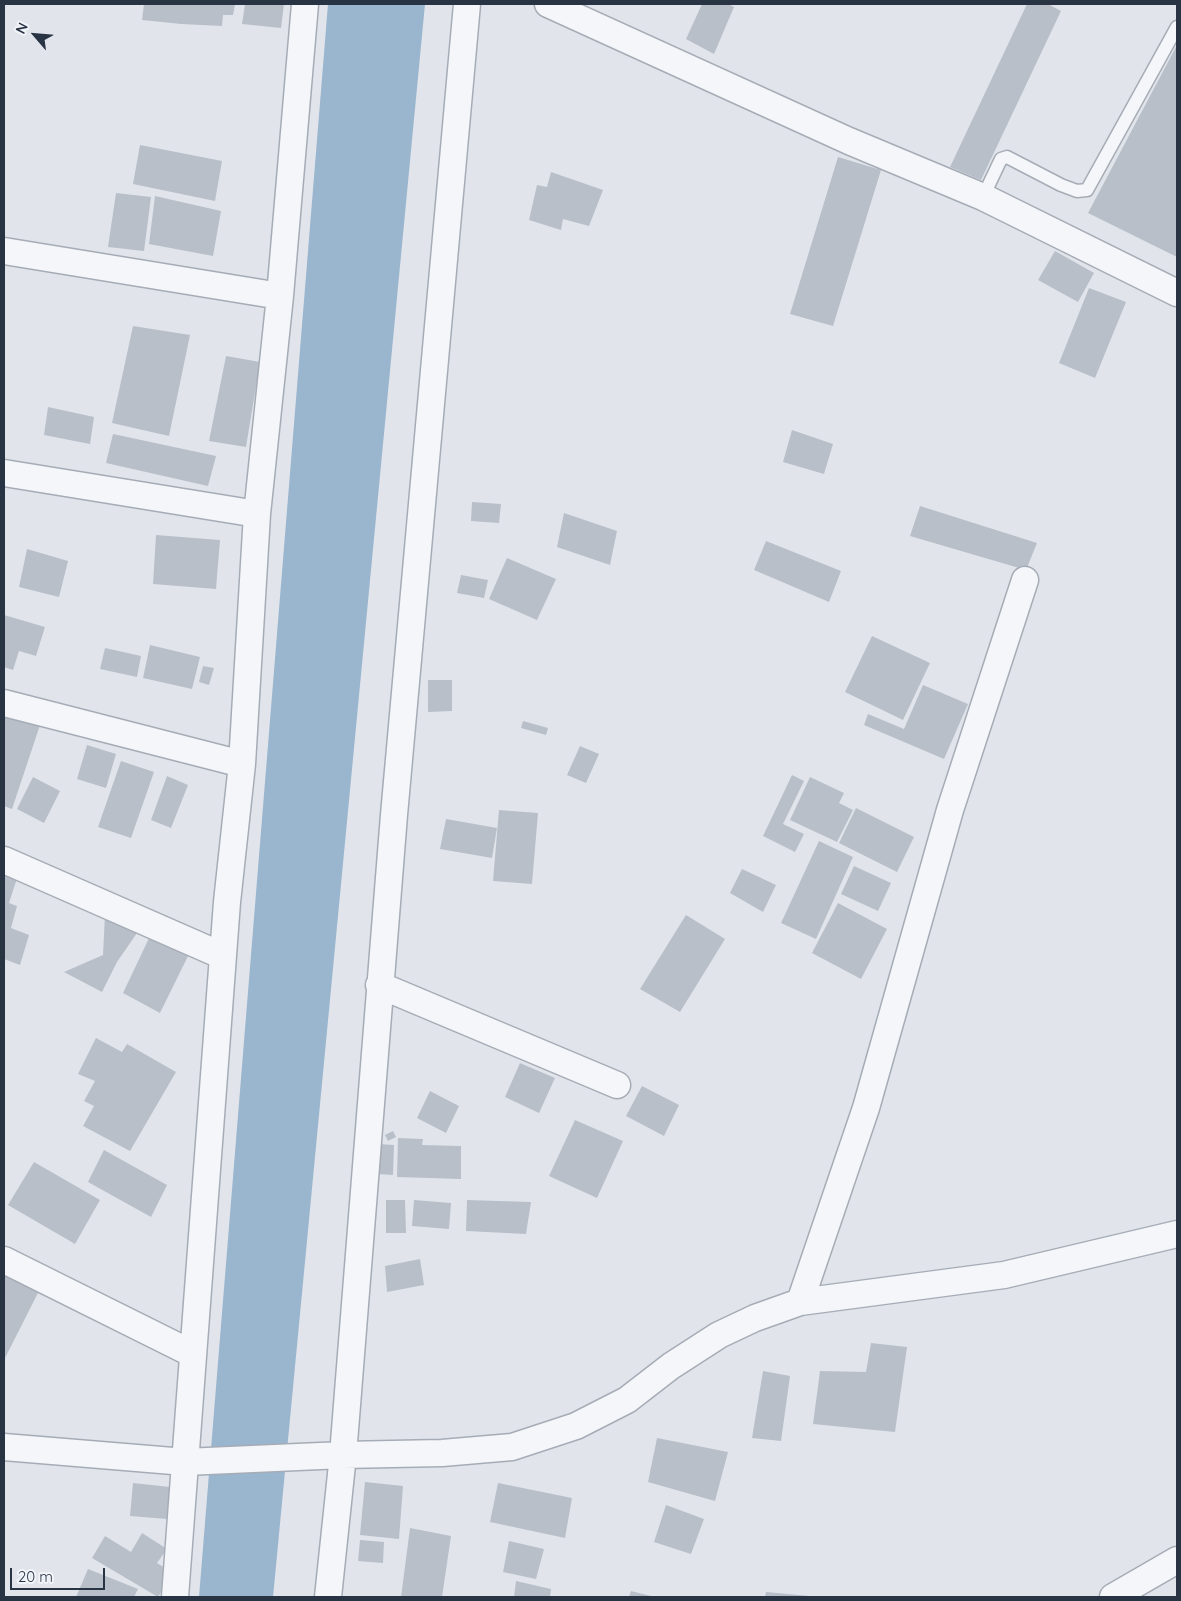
<!DOCTYPE html>
<html>
<head>
<meta charset="utf-8">
<style>
	body { margin:0 }
	#map { position:relative; width:1181px; height:1601px; overflow:hidden; background:#e1e5eb; font-family:Quicksand,sans-serif }
	canvas { display:block }
	.frame { position:absolute; inset:0; border:5px solid #283344; pointer-events:none }
	.north { position:absolute; left:10px; top:10px; width:50px; height:50px; -webkit-text-stroke:4px #f1f4f8; paint-order:stroke; rotate:297deg; font-size:14px; font-weight:700; line-height:20px; text-align:center; color:#283344 }
	.north::after { content:''; display:block; margin:auto; width:18px; height:22px; background:#283344; clip-path:polygon(50% 0,100% 100%,50% 72%,0 100%) }
	.scale { position:absolute; left:10px; top:1568px; width:95px; height:22px; box-sizing:border-box; border:2px solid #283344; border-top:0; padding-left:6px; font-size:15px; line-height:18px; white-space:nowrap; color:#283344; -webkit-text-stroke:4px #f1f4f8; paint-order:stroke }
</style>
</head>
<body>
<div id="map">
<canvas width="1181" height="1601"></canvas>
<div class="frame"></div>
<div class="north">N</div>
<div class="scale">20 m</div>
</div>
<script>
const g = document.querySelector('canvas').getContext('2d');
g.lineJoin = 'round';
function fill(path, color) { g.fillStyle = color; g.fill(path, 'evenodd'); }
function stroke(path, color, width, dash) { g.strokeStyle = color; g.lineWidth = width; g.lineCap = dash ? 'butt' : 'round'; g.setLineDash(dash || []); g.stroke(path); }
fill(new Path2D(`
	M328 4H425L273 1597H199Z`), '#9ab5ce');
fill(new Path2D(`
	M144 4H235L233 15H223L222 26 181 24 142 20Z
	M245 4H284L281 28 242 24Z
	M702 4H728L734 7 714 54 686 39Z
	M1027 4H1048L1061 11 981 180 950 167Z
	M1177 45V257L1088 213Z
	M140 145 222 161 215 201 133 184Z
	M838 157 881 170 833 326 790 314Z
	M551 172 603 190 589 226 563 219 561 230 529 220 537 185 547 187Z
	M116 193 151 197 144 251 108 247Z
	M155 196 221 211 213 256 149 244Z
	M1055 251 1094 273 1078 302 1038 280Z
	M1089 288 1126 302 1095 378 1059 363Z
	M133 326 190 335 169 436 112 423Z
	M226 356 260 362 246 447 209 441Z
	M48 407 94 417 90 444 44 435Z
	M792 430 833 444 824 474 783 462Z
	M113 434 216 456 208 486 106 463Z
	M472 502 501 504 499 523 471 521Z
	M920 506 1037 543 1026 570 910 536Z
	M564 513 617 531 610 565 557 547Z
	M156 535 220 540 216 589 153 584Z
	M766 541 841 571 829 602 754 570Z
	M27 549 68 561 59 597 19 587Z
	M507 558 556 579 537 620 489 599Z
	M461 575 488 580 484 598 457 593Z
	M4 615 45 627 36 656 19 651 13 670 4 667Z
	M872 636 930 663 903 720 845 692Z
	M150 645 200 657 192 689 143 678Z
	M105 648 141 656 137 677 100 669Z
	M203 666 214 668 209 685 199 682Z
	M428 680H452V711L428 712Z
	M923 685 968 704 944 759 864 725 868 714 904 729Z
	M4 713 40 725 12 809 4 806Z
	M523 721 548 728 546 735 521 728Z
	M87 745 116 754 106 788 77 779Z
	M580 746 599 754 586 783 567 775Z
	M121 761 154 772 131 838 98 827Z
	M792 775 804 781 783 824 804 834 795 852 763 836Z
	M167 776 188 785 171 828 151 820Z
	M33 777 60 791 44 823 17 809Z
	M810 777 844 793 839 803 853 810 837 842 790 820Z
	M856 808 914 837 897 872 839 843Z
	M499 810 538 813 532 884 493 881Z
	M446 819 497 828 492 858 440 849Z
	M819 841 853 857 816 939 781 923Z
	M4 866 19 872 9 903 17 906 11 928 29 935 20 965 4 959Z
	M854 866 891 883 878 911 841 894Z
	M742 869 776 885 763 912 730 893Z
	M838 903 887 929 861 979 812 953Z
	M105 914 137 933 117 962 102 992 64 972 103 955Z
	M686 915 725 939 680 1012 640 989Z
	M151 934 188 956 160 1013 123 993Z
	M96 1038 122 1052 127 1044 176 1072 130 1151 83 1126 94 1106 84 1101 95 1081 78 1074Z
	M520 1063 555 1078 539 1113 505 1097Z
	M642 1086 679 1105 664 1136 626 1116Z
	M430 1091 459 1106 446 1133 417 1118Z
	M575 1120 623 1141 597 1198 549 1176Z
	M393 1131 396 1137 388 1141 385 1135Z
	M398 1138 423 1139 422 1145 461 1146V1179L397 1177Z
	M378 1144 394 1145 393 1175 377 1174Z
	M104 1150 167 1185 151 1217 88 1182Z
	M34 1162 100 1200 75 1244 8 1205Z
	M386 1200H405L406 1233H386Z
	M414 1200 451 1203 449 1229 412 1226Z
	M467 1200 531 1202 526 1234 466 1231Z
	M420 1259 424 1285 387 1292 385 1266Z
	M4 1260 41 1287 4 1360Z
	M871 1343 907 1347 895 1432 813 1424 820 1371 866 1372Z
	M763 1371 790 1376 781 1441 752 1438Z
	M657 1438 728 1452 715 1501 648 1482Z
	M365 1482 403 1486 399 1539 360 1535Z
	M133 1483 170 1487 167 1519 130 1516Z
	M498 1483 572 1498 565 1538 490 1522Z
	M666 1505 704 1519 691 1554 654 1542Z
	M410 1528 451 1536 442 1597H401Z
	M142 1533 167 1549 157 1563 173 1573 158 1597 92 1558 105 1536 131 1552Z
	M360 1540 384 1542 383 1563 358 1561Z
	M509 1541 544 1549 536 1579 503 1572Z
	M88 1569 138 1589 134 1597H76Z
	M516 1581 551 1589 550 1597H514Z
	M631 1591 655 1597H629Z
	M766 1592 810 1596V1597H765Z`), '#b8bfc9');
const lane = new Path2D(`
	M983 197 1001 159 1007 157 1061 185 1077 191 1087 190 1177 27`);
const street = new Path2D(`
	M548 4 849 141 983 197 1177 293
	M4 251 280 296
	M4 473 257 514
	M4 703 242 764
	M4 860 223 956
	M379 985 617 1085
	M4 1260 193 1354
	M800 1302 866 1108 950 810 1025 580
	M4 1447 185 1462 343 1455 442 1453 512 1447 576 1426 627 1400 671 1366 719 1335 755 1318 800 1302 1004 1275 1177 1234
	M175 1597 227 902 242 764 257 514 280 296 305 4
	M328 1597 343 1455 394 815 467 4
	M1113 1597 1177 1560`);
stroke(lane, '#a6acb6', 15);
stroke(street, '#a6acb6', 29);
stroke(lane, '#f4f6f9', 12);
stroke(street, '#f4f6f9', 26);
</script>
</body>
</html>
